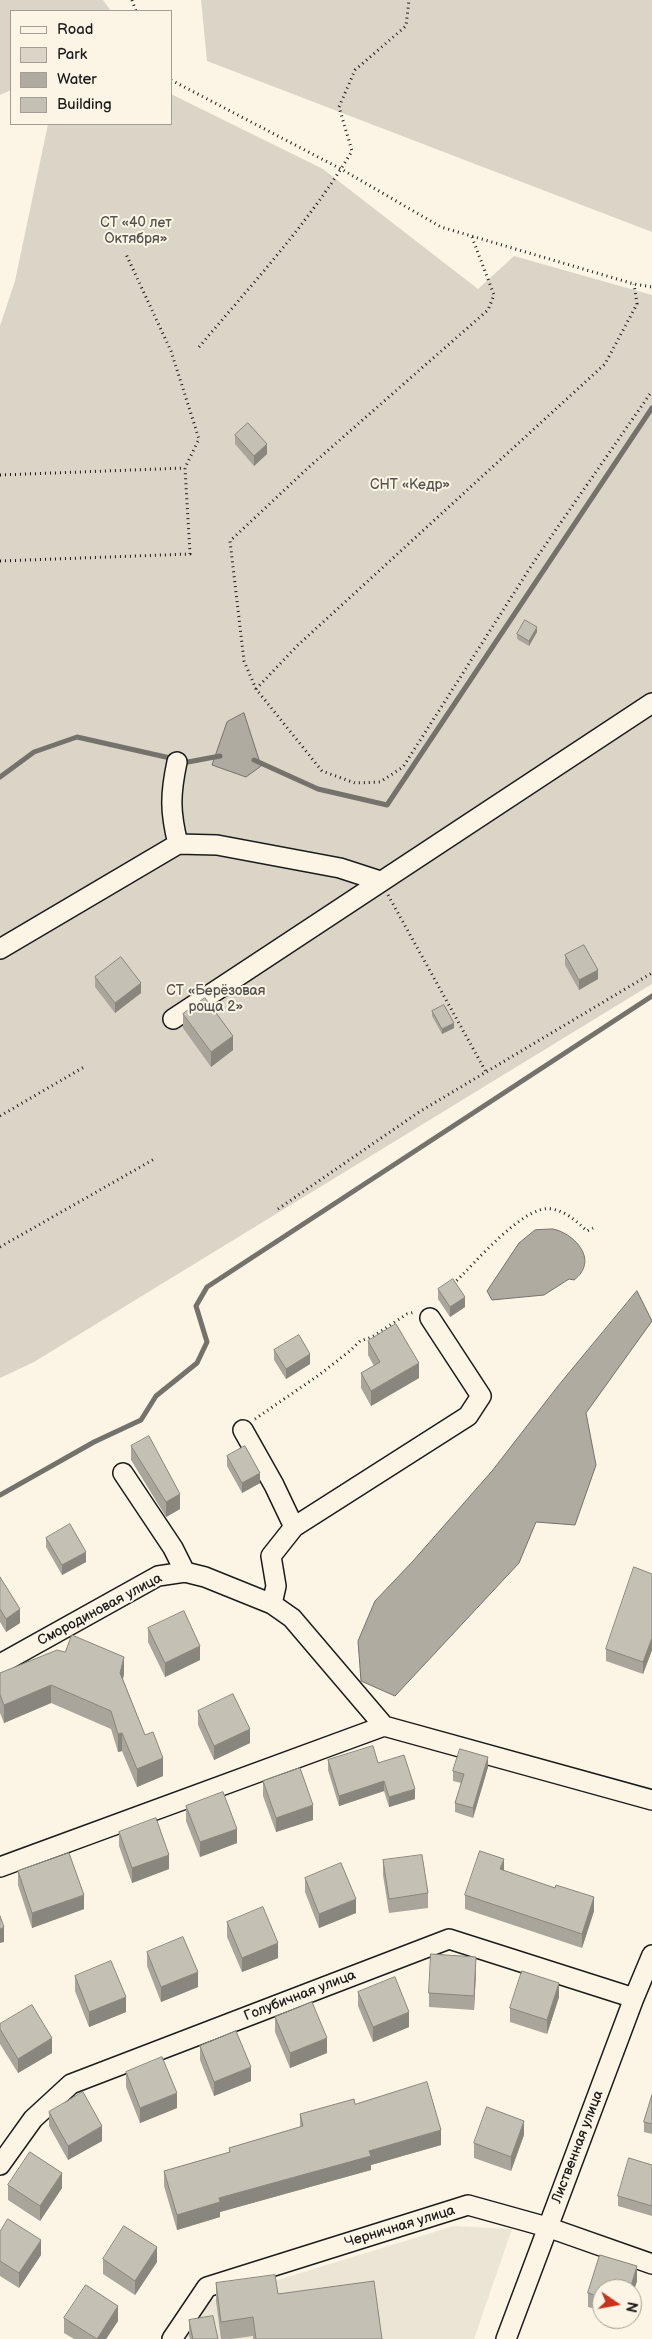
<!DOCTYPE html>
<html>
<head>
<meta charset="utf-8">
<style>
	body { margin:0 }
	#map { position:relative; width:652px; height:2339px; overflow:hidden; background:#fcf5e5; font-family:"Balsamiq Sans",sans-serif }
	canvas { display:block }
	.legend { position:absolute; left:10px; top:10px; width:162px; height:115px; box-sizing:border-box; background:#fcf5e5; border:1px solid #a29e95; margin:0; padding:6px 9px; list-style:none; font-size:15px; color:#1c1c1c }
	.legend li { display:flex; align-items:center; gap:10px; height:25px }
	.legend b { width:25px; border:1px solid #a29e95 }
	.north { position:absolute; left:592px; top:2279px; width:50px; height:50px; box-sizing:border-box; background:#fcf5e5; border:1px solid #a29e95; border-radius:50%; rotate:102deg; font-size:14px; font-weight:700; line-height:20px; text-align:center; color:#1c1c1c }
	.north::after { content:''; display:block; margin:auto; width:18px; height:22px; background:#c8321e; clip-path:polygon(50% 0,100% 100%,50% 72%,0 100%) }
</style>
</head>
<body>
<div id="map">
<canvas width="652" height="2339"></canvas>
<ul class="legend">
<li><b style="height:6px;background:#fcf5e5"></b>Road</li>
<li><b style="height:14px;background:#dbd5c8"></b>Park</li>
<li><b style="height:14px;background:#b0aba1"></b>Water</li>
<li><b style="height:14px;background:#c4c0b3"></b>Building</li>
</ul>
<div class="north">N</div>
</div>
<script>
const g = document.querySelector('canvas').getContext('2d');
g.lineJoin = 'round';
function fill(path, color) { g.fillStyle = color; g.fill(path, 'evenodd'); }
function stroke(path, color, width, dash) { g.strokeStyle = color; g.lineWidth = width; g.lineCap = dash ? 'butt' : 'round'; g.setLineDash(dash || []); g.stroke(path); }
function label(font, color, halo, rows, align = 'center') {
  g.font = font + ' "Balsamiq Sans",sans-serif'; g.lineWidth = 4; g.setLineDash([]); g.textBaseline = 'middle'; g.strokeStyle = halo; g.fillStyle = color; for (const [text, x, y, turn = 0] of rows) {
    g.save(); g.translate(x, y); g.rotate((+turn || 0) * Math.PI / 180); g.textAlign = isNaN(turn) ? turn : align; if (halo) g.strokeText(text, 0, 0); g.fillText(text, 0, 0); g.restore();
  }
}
fill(new Path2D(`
	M454 2226 512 2229 474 2339H185L209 2301Z`), '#ebe5d6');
fill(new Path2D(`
	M0 0H103L111 11H11V90L0 95Z
	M201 0H652V232L207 61Z
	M171 94 323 169 478 289 514 256 652 295V984L34 1362 0 1378V326L15 281 48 124H171Z`), '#dbd5c8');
const water = new Path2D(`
	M244 713 261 766 246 777 212 765 227 722Z
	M553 1229C576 1234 599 1261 574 1280L569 1279 544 1295 492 1300 487 1291 519 1243 535 1230Z
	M637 1291 652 1321 586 1413 596 1465 575 1525 536 1522 519 1563 395 1696 361 1681 358 1641 375 1601 413 1561 492 1471 558 1386Z`);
fill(water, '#b0aba1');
stroke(water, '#75726c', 1);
stroke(new Path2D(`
	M254 760 318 789 387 805 652 408
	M0 777 34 752 77 737 188 762 220 756
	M0 1495 94 1442 141 1420 156 1396 197 1363 207 1342 196 1306 207 1287 652 996`), '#75726c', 5);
const minor = new Path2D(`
	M177 762C170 795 170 812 178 844
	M0 949 178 844 217 845 340 868 380 881
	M173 1019 652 703
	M243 1430 274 1485 294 1527
	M123 1473 173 1548 185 1572
	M272 1604 276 1586 271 1556 294 1527 468 1416 481 1396 430 1318
	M0 1664 158 1576 185 1572 205 1577 272 1604 292 1618 384 1726
	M0 1867 384 1726 652 1800
	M0 2165 33 2119 71 2084 449 1939 634 1998
	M172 2339 207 2287 468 2205 547 2227 652 2264
	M506 2339 634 1998 652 1955`);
stroke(minor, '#1c1c1c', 22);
stroke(new Path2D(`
	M132 0 136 11
	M171 80 341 169 441 227 634 284 652 287
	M472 237 494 295 488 310 309 467 230 541 244 661 256 689 322 771 355 783 380 782 403 767 537 557 652 391
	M199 347C252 284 309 223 352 151L339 107 355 70 406 26 409 0
	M0 475 185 468
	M0 561 190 554 185 468 199 439 171 351 125 252
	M256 689 298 645 605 364 637 304 634 284
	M388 895 486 1072
	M0 1116 84 1067
	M278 1209 419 1112 652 973
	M0 1247 156 1158
	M453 1284C473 1266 524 1203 552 1209 567 1212 576 1221 587 1231L593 1228
	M255 1419 319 1375 351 1350 360 1341 372 1337 407 1314 415 1312`), '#1c1c1c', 3, [1, 4]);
stroke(minor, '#fcf5e5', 19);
fill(new Path2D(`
	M235 435 267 454 254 466 235 444Z
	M537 632 529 646 517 639V634Z
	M565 955 598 979 579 990 565 965Z
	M95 977 141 993 115 1013 95 987Z
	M432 1011 454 1028 442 1034 432 1016Z
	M183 1014 233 1050 211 1067 183 1028Z
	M438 1289 465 1307 450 1317 438 1299Z
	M368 1341 419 1378 371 1406 361 1388V1373L374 1366 368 1355Z
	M274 1350 310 1364 286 1379 274 1360Z
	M131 1446 180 1509 166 1517 131 1460Z
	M227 1456 260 1483 242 1493 227 1466Z
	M46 1538 86 1562 62 1575 46 1547Z
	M652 1574V1650L643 1674 606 1661V1649Z
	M0 1577 20 1623 6 1632 0 1622Z
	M148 1628 200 1660 165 1677 148 1642Z
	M0 1673 124 1674 123 1679 145 1735 163 1776 137 1787 122 1751 118 1752 111 1729 51 1703 4 1723 0 1713Z
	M198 1711 250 1743 214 1760 198 1725Z
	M328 1760 378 1763 415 1799 389 1807 384 1791 339 1806 328 1770Z
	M488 1767 473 1818 455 1812V1803L461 1783 453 1781V1771Z
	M263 1781 313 1820 276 1832 263 1796Z
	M186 1806 237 1843 200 1857 186 1821Z
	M119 1832 169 1869 132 1883 119 1846Z
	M383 1860 428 1893V1908L389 1913 383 1875Z
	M18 1871 84 1909 32 1928 18 1885Z
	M504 1871 555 1888 594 1911 582 1948 465 1909V1895Z
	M305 1878 356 1913 319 1928 305 1892Z
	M227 1922 278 1958 242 1972 227 1937Z
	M147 1952 198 1987 161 2002 147 1966Z
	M476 1972 474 2010 429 2007V1993Z
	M75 1976 126 2012 89 2027 75 1991Z
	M358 1992 409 2027 373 2042 358 2006Z
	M559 1997 547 2034 510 2022V2008Z
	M275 2017 327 2053 290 2068 275 2032Z
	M0 2024 52 2053 18 2073 0 2044Z
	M200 2046 251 2081 214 2096 200 2060Z
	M126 2072 177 2108 140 2123 126 2087Z
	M652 2095V2134L644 2132V2122Z
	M355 2104 441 2145 371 2165V2170L220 2212V2217L177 2230 164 2186V2171L229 2152V2148L300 2127V2114Z
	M49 2112 102 2141 68 2160 49 2126Z
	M524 2135 511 2171 474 2158V2143Z
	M652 2165V2216L618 2206V2196Z
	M8 2185 62 2188 40 2221 8 2200Z
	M0 2232 41 2255 19 2288 0 2276Z
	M600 2255 637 2266V2281L632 2296V2289H602V2311L588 2307V2293Z
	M103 2259 157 2262 135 2295 103 2274Z
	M216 2283 278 2294 382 2339H253V2336L231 2339H221L216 2301Z
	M64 2318 118 2321 106 2339H74L64 2333Z
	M189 2320 218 2339H190L189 2335Z`), '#a9a59a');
fill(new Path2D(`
	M267 444V454L254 466V456Z
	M537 627V632L529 646V641Z
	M598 970V979L579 990V980Z
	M141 983V993L115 1013V1003Z
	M454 1023V1028L442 1034V1029Z
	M233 1036V1050L211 1067V1052Z
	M465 1297V1307L450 1317V1307Z
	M310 1354V1364L286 1379V1369Z
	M419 1363V1378L371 1406V1391Z
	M260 1473V1483L242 1493V1483Z
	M180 1494V1509L166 1517V1502Z
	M86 1552V1562L62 1575V1565Z
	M20 1609V1623L6 1632V1619Z
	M652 1638V1650L643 1674V1662Z
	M200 1646V1660L165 1677V1663Z
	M124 1657V1674L120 1691V1673Z
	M51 1685V1703L4 1723V1705Z
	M250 1729V1743L214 1760V1746Z
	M122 1733V1751L118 1752V1734Z
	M488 1757V1767L473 1818V1808Z
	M163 1758V1776L137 1787V1769Z
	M384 1781V1791L339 1806V1796Z
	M415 1789V1799L389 1807V1797Z
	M313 1805V1820L276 1832V1818Z
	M237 1829V1843L200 1857V1842Z
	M169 1855V1869L132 1883V1868Z
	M504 1859V1873L500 1869Z
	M84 1895V1909L32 1928V1913Z
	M594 1897V1911L582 1948V1934Z
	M356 1899V1913L319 1928V1914Z
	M4 1927V1942L0 1943V1929Z
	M278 1943V1958L242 1972V1958Z
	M476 1957V1972L474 2010V1996Z
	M198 1972V1987L161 2002V1987Z
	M559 1983V1997L547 2034V2020Z
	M126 1997V2012L89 2027V2012Z
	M409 2012V2027L373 2042V2027Z
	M52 2038V2053L18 2073V2059Z
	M327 2038V2053L290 2068V2053Z
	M251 2067V2081L214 2096V2082Z
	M177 2093V2108L140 2123V2108Z
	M524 2121V2135L511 2171V2157Z
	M102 2126V2141L68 2160V2146Z
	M441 2130V2145L371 2165V2170L220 2212V2217L177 2230V2215L219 2198 369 2151Z
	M62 2173V2188L40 2221V2206Z
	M41 2240V2255L19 2288V2273Z
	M157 2247V2262L135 2295V2281Z
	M637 2266V2281L632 2296V2289H630Z
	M118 2306V2321L106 2339H97Z`), '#89867d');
const building = new Path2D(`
	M248 423 267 444 254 456 235 435Z
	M525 620 537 627 529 641 517 634Z
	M584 945 598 970 579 980 565 955Z
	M121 957 141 983 115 1003 95 977Z
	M205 998 233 1036 211 1052 183 1014Z
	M444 1005 454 1023 442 1029 432 1011Z
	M453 1279 465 1297 450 1307 438 1289Z
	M396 1324 419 1363 371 1391 361 1373 380 1362 368 1341Z
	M299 1335 310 1354 286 1369 274 1350Z
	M149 1436 180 1494 166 1502 131 1446Z
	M245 1446 260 1473 242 1483 227 1456Z
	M70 1524 86 1552 62 1565 46 1538Z
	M634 1567 652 1574V1638L643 1662 606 1649Z
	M0 1577 20 1609 6 1619 0 1609Z
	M184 1611 200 1646 165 1663 148 1628Z
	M72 1635 124 1657 120 1673 145 1735 153 1732 163 1758 137 1769 122 1733 118 1734 111 1711 51 1685 4 1705 0 1695V1673L57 1650 65 1652Z
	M233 1694 250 1729 214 1746 198 1711Z
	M373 1746 378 1763 404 1755 415 1789 389 1797 384 1781 339 1796 328 1760Z
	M460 1749 488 1757 473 1808 455 1803 464 1774 453 1771Z
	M300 1768 313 1805 276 1818 263 1781Z
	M223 1792 237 1829 200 1842 186 1806Z
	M156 1818 169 1855 132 1868 119 1832Z
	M480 1851 504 1859 500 1869 555 1888 556 1885 594 1897 582 1934 465 1895Z
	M69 1853 84 1895 32 1913 18 1871Z
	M422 1855 428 1893 389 1899 383 1860Z
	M341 1863 356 1899 319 1914 305 1878Z
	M263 1907 278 1943 242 1958 227 1922Z
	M0 1916 4 1927 0 1929Z
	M183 1937 198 1972 161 1987 147 1952Z
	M431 1954 476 1957 474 1996 429 1993Z
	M111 1961 126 1997 89 2012 75 1976Z
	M522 1971 559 1983 547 2020 510 2008Z
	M395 1977 409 2012 373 2027 358 1992Z
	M312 2002 327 2038 290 2053 275 2017Z
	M32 2005 52 2038 18 2059 0 2029V2024Z
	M236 2031 251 2067 214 2082 200 2046Z
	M162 2057 177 2093 140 2108 126 2072Z
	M427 2082 441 2130 369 2151 371 2156 219 2198 220 2202 177 2215 164 2171 230 2152 229 2148 303 2126 300 2114 354 2099 355 2104Z
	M83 2092 102 2126 68 2146 49 2112Z
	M652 2095V2124L644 2122Z
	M487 2107 524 2121 511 2157 474 2143Z
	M30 2152 62 2173 40 2206 8 2185Z
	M629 2158 652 2165V2206L618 2196Z
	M8 2219 41 2240 19 2273 0 2261V2232Z
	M124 2226 157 2247 135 2281 103 2259Z
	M600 2255 637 2266 630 2289H602V2297L588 2293Z
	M275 2275 278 2294 374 2281 382 2339H256L253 2317 221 2322 216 2283Z
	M86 2285 118 2306 97 2339 64 2318Z
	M213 2316 218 2339H193L189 2320Z`);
fill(building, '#c4c0b3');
stroke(building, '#89867d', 1);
label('14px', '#555450', '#fcf5e5', [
	["СТ «40 лет",136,223],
	["Октября»",136,239],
	["СНТ «Кедр»",410,485],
	["СТ «Берёзовая",216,991],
	["роща 2»",216,1007]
]);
label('14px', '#1c1c1c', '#fcf5e5', [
	["Смородиновая улица",100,1610,-28],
	["Голубичная улица",300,1996,-21],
	["Лиственная улица",578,2147,-69],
	["Черничная улица",400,2227,-17]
]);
</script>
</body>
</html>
